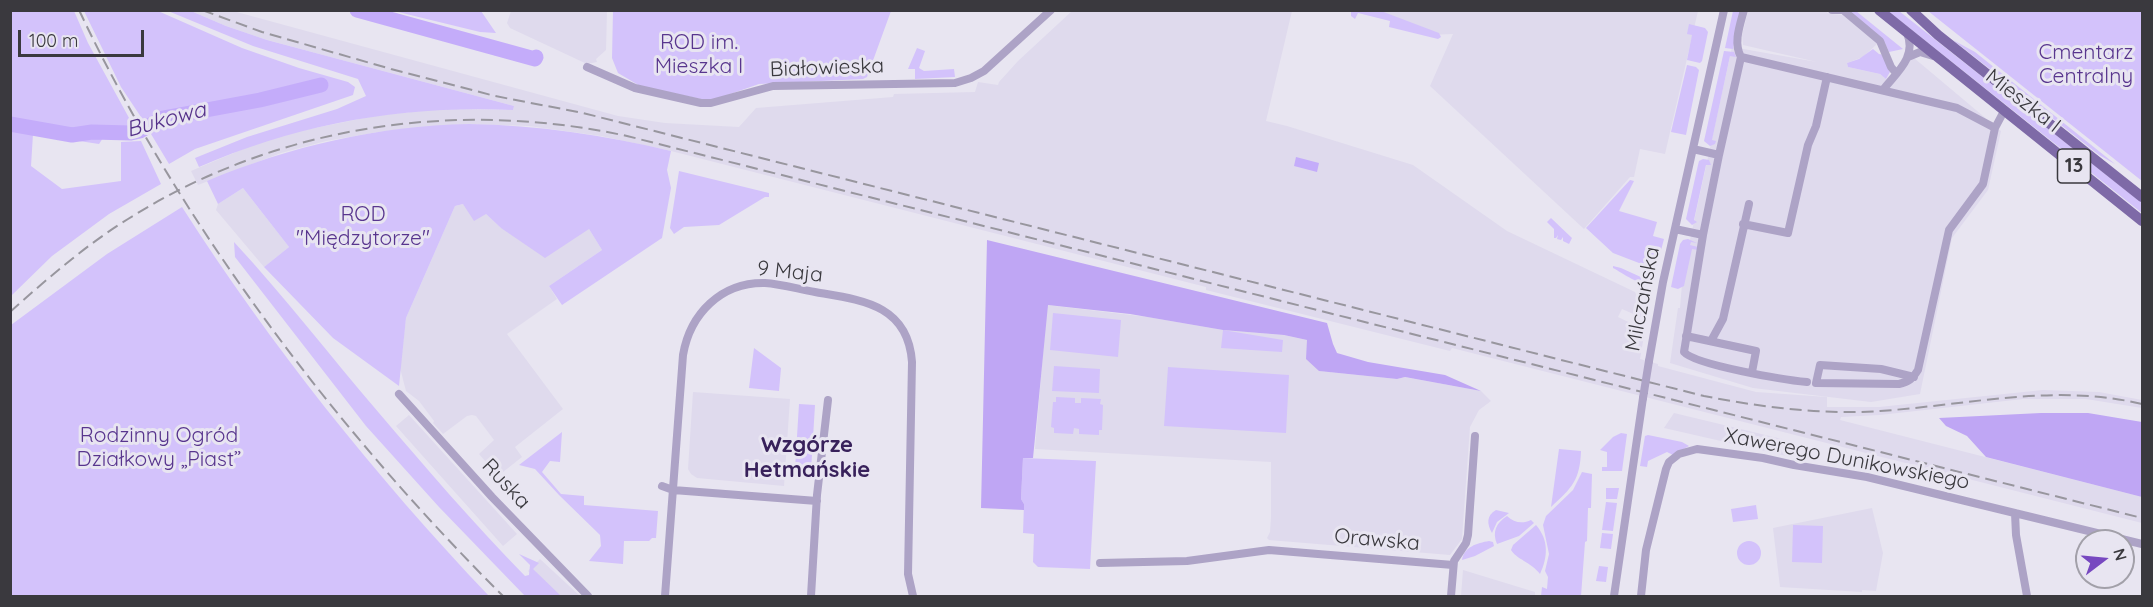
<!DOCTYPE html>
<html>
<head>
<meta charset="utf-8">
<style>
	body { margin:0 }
	#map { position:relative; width:2153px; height:607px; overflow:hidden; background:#e8e5f1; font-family:Quicksand,sans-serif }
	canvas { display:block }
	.frame { position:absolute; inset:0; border:12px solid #3a393e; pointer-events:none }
	.north { position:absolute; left:2075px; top:529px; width:60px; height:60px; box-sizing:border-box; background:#e8e5f1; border:2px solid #a2a0a9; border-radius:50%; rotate:74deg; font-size:16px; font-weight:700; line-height:24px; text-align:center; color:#3a393e }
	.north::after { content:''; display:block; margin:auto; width:21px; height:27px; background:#7748c0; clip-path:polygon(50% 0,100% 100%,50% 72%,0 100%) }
	.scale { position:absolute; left:18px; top:30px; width:126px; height:27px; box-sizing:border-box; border:3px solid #3a393e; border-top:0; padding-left:8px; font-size:18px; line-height:21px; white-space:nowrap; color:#3a393e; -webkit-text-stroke:4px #e8e5f1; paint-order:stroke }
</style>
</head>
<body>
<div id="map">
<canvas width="2153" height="607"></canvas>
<div class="frame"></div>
<div class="north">N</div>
<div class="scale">100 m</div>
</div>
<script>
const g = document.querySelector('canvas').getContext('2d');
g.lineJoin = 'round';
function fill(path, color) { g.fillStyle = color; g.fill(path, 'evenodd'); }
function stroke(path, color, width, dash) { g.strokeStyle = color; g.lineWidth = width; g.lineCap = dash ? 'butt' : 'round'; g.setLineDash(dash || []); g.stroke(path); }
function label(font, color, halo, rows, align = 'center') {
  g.font = font + ' Quicksand,sans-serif'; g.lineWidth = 6; g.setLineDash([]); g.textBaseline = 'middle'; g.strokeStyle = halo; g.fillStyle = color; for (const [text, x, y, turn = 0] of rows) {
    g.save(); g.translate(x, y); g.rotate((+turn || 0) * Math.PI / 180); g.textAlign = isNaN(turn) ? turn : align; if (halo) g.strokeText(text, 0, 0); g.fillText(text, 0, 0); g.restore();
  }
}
fill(new Path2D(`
	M1823 10 1830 14 1843 15 1878 43 1863 57 1847 63 1848 67 1880 74 1886 79 1897 68 1914 58 2001 131 1988 190 1952 238 1920 394 1871 402 1753 388 1670 363 1678 308H1680L1683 272 1732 47 1817 62 1743 45 1742 35 1748 11Z
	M191 11H233L618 116 665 123 739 127 756 108 893 97 894 94 975 92 978 82 998 85 999 82 1018 61 1072 11H1292L1266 121 1287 126 1413 165 1507 231 1635 292 1647 320 1622 309 1618 317 1645 330 1640 359 1658 364V366L1756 392 1827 397V407H1879L2043 390 2099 392 2142 400V408L2086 399H2023L1880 415 1841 417 1840 420 2142 497V523L1452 348 1450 351 1206 290V287L671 151 601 136 529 126 469 124 378 132 326 141 281 153 198 185 191 171 255 144 300 131 379 115 444 109 513 110 514 106 267 40 226 26Z
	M511 11H607L606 50 596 59 597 62 587 64 510 28 507 23Z
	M1366 11H1698L1665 154 1640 149 1634 177H1630L1584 229 1430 86 1453 34 1428 35Z
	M243 188 289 247 264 267 216 210 218 204Z
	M463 204 486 214 501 228 589 229 602 250 549 286 557 299 507 334 563 409 515 447 522 457 498 476 479 454 494 440 476 416 472 415 467 416 443 434 433 423 434 421 419 401 406 391 400 368 406 318 455 206Z
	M1047 305 1148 317 1223 330 1284 335 1307 340 1319 371 1397 379 1405 377 1481 391 1491 401 1479 410 1470 427 1462 539 1450 555 1269 540 1267 538 1270 532 1271 517V462L1035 449Z
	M693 392 790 399 784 486 697 478 691 474 688 469Z
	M1674 413 1782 439 1791 444V457L1664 428Z
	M409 415 517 534 503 546 396 426Z
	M1872 508 1883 553 1876 591 1862 590V592L1780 587 1773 528Z
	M540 559 580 596H554L528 571Z
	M1463 570 1535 592V596H1461Z`), '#dfdaed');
fill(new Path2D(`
	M10 11H74L88 43 134 127 107 132 99 144 33 134 31 166 62 189 121 181V142L141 141 161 184 109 214 52 256 11 296Z
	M84 11H158L242 48 299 68 348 82 355 87 353 95 195 149 169 164 139 114 121 87Z
	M168 11H191L226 26 267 40 514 106 513 110C405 105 299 123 199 167L195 158 247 137 337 109 366 96 358 79 253 46Z
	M394 11H481L496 33 480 32Z
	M613 11H891L867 77 863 79 759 84 716 99 705 100 640 86 618 73 612 58Z
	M1351 11H1381L1439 33 1441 37 1438 39 1389 27 1390 21 1358 13 1355 19 1351 16Z
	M1733 11H1741L1733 49 1725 48Z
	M1850 11H1856L1903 49 1889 52 1885 43Z
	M1888 11H1899L2128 192 2142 203V213Z
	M1928 11H2142V181Z
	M1689 24 1705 28 1708 32 1702 61 1700 63 1687 60 1692 35 1687 34Z
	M1953 40 1975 52 2115 164 2099 155Z
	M917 48 925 51 919 68 924 71 954 69 955 77 915 79V69H908Z
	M1873 49 1879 54 1884 55 1890 72 1886 79 1880 74 1848 67 1847 63 1859 59Z
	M1724 51 1734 52 1736 57 1730 56 1712 140 1716 141 1715 144 1710 146 1704 141Z
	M1687 65 1696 67 1699 70 1686 135 1671 132Z
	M469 124C538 125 604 135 671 151L667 170 671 188 662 238 562 305 549 286 602 250 589 229 545 258 501 228 486 214 474 221 463 204 455 206 406 318 399 386 333 338 264 267 289 247 243 188 218 204 207 181C291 146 377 126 469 124Z
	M1703 159 1709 160 1711 165H1706L1694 220 1697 222 1692 225 1686 219 1698 165 1699 161Z
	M679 171 769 193V197H765L719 225 684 227 674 234 670 228Z
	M1630 180 1634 181 1619 211 1657 222 1653 236 1664 239 1657 266 1652 268 1613 253 1586 228Z
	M182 207C271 346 375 476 489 596H11V325L107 254Z
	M1551 218 1572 238 1569 244 1563 241V237L1561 240 1557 239 1558 235 1556 238H1554V229L1547 222Z
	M1688 239 1697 243 1691 242 1690 245 1698 247V250L1692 249 1684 286 1678 289 1671 287 1680 244 1683 240Z
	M234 242C285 297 330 356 379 413 426 468 474 524 525 576L529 575 530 565 519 554 539 563 533 569 561 596H525L439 507 366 426 235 257Z
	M1613 266 1621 268 1654 283V285C1642 287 1624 274 1613 268Z
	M1053 313 1121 320 1118 357 1050 350Z
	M1223 330 1283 340 1282 352 1221 348Z
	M754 348 781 368 779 391 749 388Z
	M1054 366 1100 369 1099 393 1052 391Z
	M1168 367 1289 375 1286 433 1164 426Z
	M1056 397 1075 398V403H1081V398L1101 399 1100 404 1103 405 1102 430H1099V435L1079 434V429L1074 428 1073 434 1054 433V428L1051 427 1053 402H1056Z
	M799 404 815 405 811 471 795 469Z
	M562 432 560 462 550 461 542 472 561 494 584 496V505L658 511 656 538H652L649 541H624L623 564 589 561 601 546 600 535 559 495 535 469 519 465Z
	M1621 433 1627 434 1622 471H1602V467H1607V452L1600 450 1613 437Z
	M1648 435 1682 442 1689 446 1673 455 1667 452 1648 461 1647 467 1640 466 1645 436Z
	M1559 449 1581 451C1580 480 1572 488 1551 507Z
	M1023 458 1096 461 1090 569 1038 567 1033 562 1034 534 1023 533 1024 504 1021 499Z
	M1582 472 1592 474 1591 508H1588L1587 541 1585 542 1581 596H1541L1542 587 1547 589 1548 577 1545 571 1549 554 1543 525 1546 516 1573 490Z
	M1606 488H1619L1617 499H1606Z
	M1606 502 1617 503 1613 531 1602 530Z
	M1756 505 1758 519 1733 522 1731 509Z
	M1496 510 1509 513 1497 522 1492 533C1487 524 1486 516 1496 510Z
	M1507 516C1514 523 1523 524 1531 520L1534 523 1519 536 1497 544C1492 532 1496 523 1507 516Z
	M1536 525C1549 540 1548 557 1540 574 1531 562 1516 559 1511 550L1513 545Z
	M1793 525 1823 526 1822 563 1792 562Z
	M1602 533 1613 534 1611 549 1600 548Z
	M1489 541 1493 542 1494 546 1475 556 1462 560C1464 547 1477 543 1489 541Z
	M1737 553a12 12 0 1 1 24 0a12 12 0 1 1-24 0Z
	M1599 566 1608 567 1606 582 1596 581Z`), '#d3c2fb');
fill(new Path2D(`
	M987 240 1327 323 1333 344 1337 353 1368 362 1445 375 1481 391 1405 377 1397 379 1319 371 1306 359 1307 340 1284 335 1223 330 1130 314 1048 305 1033 458H1023L1021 499 1024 504V510L981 508Z
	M2041 413H2088L2142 422V497L1986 457 1967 436 1946 426 1939 418Z`), '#bfa6f4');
fill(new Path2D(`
	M1296 157 1319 163 1317 172 1294 166Z`), '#c4acfa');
stroke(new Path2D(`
	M357 10 535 59 536 57
	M10 124 72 135 92 132 131 133 140 131 163 118 260 100 321 85`), '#c4acfa', 15);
stroke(new Path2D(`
	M1832 10H1843
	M1843 10 1880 41 1891 67 1896 73
	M1741 57C1733 43 1740 25 1744 10
	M1908 57 1920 52 1933 56
	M587 67 635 88 701 103H711L773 86 955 83 971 78 984 71 1051 10
	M1883 90C1897 72 1917 57 1907 33
	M1719 155 1741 57 1957 108 1995 128 2004 111
	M1743 224 1788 233 1808 145 1816 126 1827 77
	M1675 229 1703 235 1719 155 1693 149
	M1703 235 1684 352C1695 365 1785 380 1807 382
	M1686 336 1756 351 1752 372
	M1711 341 1723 319 1749 204
	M1649 361 1663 282 1724 10
	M1914 377 1881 369 1820 365 1816 383 1899 384C1909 382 1913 378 1918 370L1949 230 1983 184 1995 128
	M399 394 492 497 588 596
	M662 486 673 490 817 501
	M2015 513 2016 535 2027 596
	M1100 563 1187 561 1269 550 1453 565
	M665 596 683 355C690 314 721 282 765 283 781 284 798 289 815 292 861 300 908 304 912 362L908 574 913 596
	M811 596 817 495 828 400
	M1451 596 1454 561 1466 543 1468 535 1475 436
	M1614 596 1643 398
	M1641 596 1646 550 1666 469 1669 462 1679 454 1697 449 1763 458 1794 465 1867 477 2142 544`), '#ada3c6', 8);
stroke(new Path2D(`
	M1879 10 2142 221
	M1911 10 1938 35 2142 197`), '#7e6aa7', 10);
stroke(new Path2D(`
	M79 10C180 224 336 430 503 596
	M202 10 262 32 391 69 495 96 583 113 1704 396C1760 407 1824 415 1880 411 1969 405 2054 383 2142 404
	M10 312C48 278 86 245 128 219 277 125 456 99 627 136L2142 518`), '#98969e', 2, [12, 6]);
stroke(new Path2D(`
	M1643 398 1649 361`), '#ada3c6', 8);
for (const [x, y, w] of [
	[2074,166,33]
]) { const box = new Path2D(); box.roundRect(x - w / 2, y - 17, w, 34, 4.5); g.fillStyle = '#e8e5f1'; g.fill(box); stroke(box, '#3a393e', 1.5); }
label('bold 20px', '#3a393e', null, [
	["13",2074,166]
]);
label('21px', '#58358e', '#e8e5f1', [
	["ROD im.",699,43],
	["Mieszka I",699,67],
	["Cmentarz",2086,53],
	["Centralny",2086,77],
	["ROD",363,215],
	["\"Międzytorze\"",363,239],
	["Rodzinny Ogród",159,436],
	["Działkowy „Piast”",159,460]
]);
label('21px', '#3a393e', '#e8e5f1', [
	["Białowieska",827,68,-2],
	["Mieszka I",2023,101,38],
	["9 Maja",790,272,6],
	["Milczańska",1643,299,-79],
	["Xawerego Dunikowskiego",1847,459,11],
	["Ruska",506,484,47],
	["Orawska",1377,540,5]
]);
label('italic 22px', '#543089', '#e8e5f1', [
	["Bukowa",166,120,-15]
]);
label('bold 22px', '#38215b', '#e8e5f1', [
	["Wzgórze",807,445],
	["Hetmańskie",807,470]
]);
</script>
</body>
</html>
